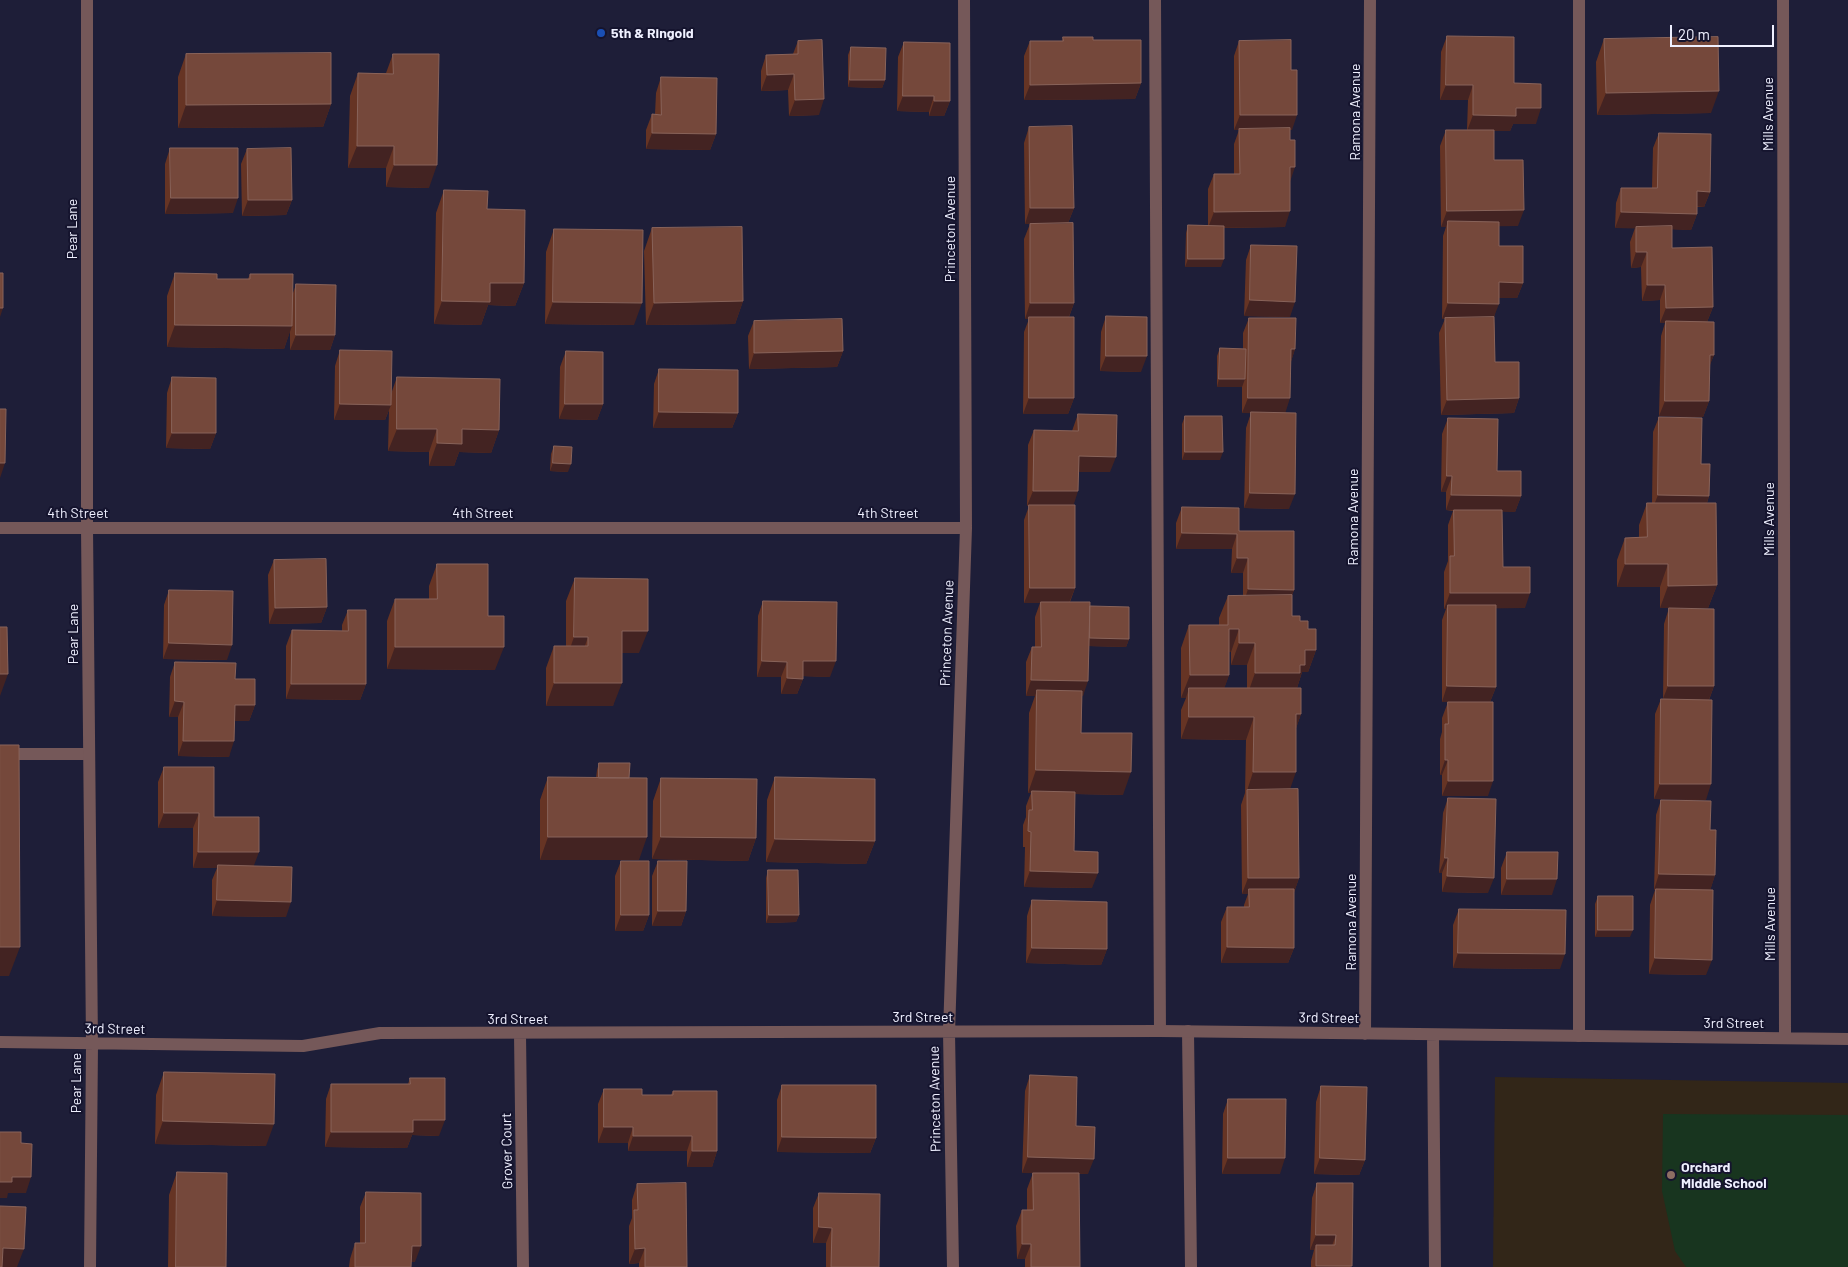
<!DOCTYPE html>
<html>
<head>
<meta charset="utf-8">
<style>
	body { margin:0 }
	#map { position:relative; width:1848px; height:1267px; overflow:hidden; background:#1e1e38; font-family:Barlow,sans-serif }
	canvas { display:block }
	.scale { position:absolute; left:1670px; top:25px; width:104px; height:22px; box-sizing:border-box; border:2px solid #eff0ff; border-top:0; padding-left:6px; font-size:15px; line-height:18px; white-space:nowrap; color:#eff0ff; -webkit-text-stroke:4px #15142e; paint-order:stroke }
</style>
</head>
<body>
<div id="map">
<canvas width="1848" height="1267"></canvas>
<div class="scale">20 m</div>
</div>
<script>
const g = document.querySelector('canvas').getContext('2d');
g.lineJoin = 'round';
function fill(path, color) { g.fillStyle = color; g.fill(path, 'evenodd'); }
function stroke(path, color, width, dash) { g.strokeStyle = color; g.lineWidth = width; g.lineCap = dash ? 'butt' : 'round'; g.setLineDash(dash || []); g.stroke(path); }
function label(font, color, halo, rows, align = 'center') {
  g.font = font + ' Barlow,sans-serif'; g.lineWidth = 4; g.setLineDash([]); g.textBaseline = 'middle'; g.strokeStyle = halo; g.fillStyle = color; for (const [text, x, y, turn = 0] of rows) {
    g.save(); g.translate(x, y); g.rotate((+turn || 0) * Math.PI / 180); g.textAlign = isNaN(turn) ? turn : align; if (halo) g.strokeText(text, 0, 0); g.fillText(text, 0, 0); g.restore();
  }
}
fill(new Path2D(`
	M1495 1077 1848 1083V1267H1493Z`), '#322618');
fill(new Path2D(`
	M1663 1114 1848 1115V1267H1686L1675 1251 1662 1191Z`), '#18351f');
stroke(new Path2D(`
	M1155 0 1160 1031
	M1579 0V1036
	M0 754H89
	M1188 1031 1191 1267`), '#755859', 12);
stroke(new Path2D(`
	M87 0V528L92 1044 90 1267
	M1783 0 1785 1038
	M0 528H966
	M520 1034 523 1267
	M1365 1034 1370 0
	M1433 1035 1435 1267
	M0 1042 303 1046 380 1033 1160 1031 1848 1039
	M953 1267 949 1032 966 528 964 0`), '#755859', 12);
fill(new Path2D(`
	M1447 36 1514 83 1536 124H1513L1510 131H1494V160L1518 226H1499V246L1523 283 1517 298H1499L1494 317 1495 362 1519 398 1514 413 1441 415 1439 333 1445 319H1442L1443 236 1446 227H1441L1440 146 1446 130H1467L1468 100H1440L1441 52Z
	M1063 37 1093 40 1141 83 1135 99 1024 100V56L1030 41H1062Z
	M1604 39 1711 113 1597 115 1596 62Z
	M798 41 819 115 789 116 788 90 761 91V71L766 55 793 54Z
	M1239 41 1292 130H1290V180L1285 227 1224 228 1221 267H1185L1186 233 1188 225H1208V189L1214 174H1234V144L1239 130H1234V56Z
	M904 42 950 101 944 116H929V112L897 111 898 57Z
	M851 47 885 80 882 88 848 87V55Z
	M186 54 331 104 323 127 178 128V77Z
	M393 54 429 188 386 187V168H348L350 96 358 73H386Z
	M661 77 716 134 710 150 646 149V130L652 114H655L656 93Z
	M1029 127 1074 208 1068 223 1025 224 1024 143Z
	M1659 133 1710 192 1704 207H1697V214L1691 230 1672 229V248L1713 307 1707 322 1714 355 1709 366V401L1703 417 1659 416 1661 336 1665 323H1660V300L1642 301 1641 267 1631 268 1630 242 1635 228H1615L1616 203 1621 188H1652L1653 148Z
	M170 148 233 213 165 214V164Z
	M247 149 292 200 286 215 242 216 241 164Z
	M444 190 487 209 524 283 515 306 488 305 481 325 434 324 436 213Z
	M1030 224 1074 303 1069 317 1074 398 1068 414H1023L1024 332 1029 319H1025L1024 239Z
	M652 228 743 301 735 324 646 325 644 251Z
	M554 229 634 325 545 324 546 252Z
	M1251 245 1290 317 1244 316 1246 260Z
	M175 273 217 279H248L250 274 293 293 296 284 335 335 330 350H290V331L284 349 167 347V296Z
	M1106 316 1141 372 1100 371 1101 332Z
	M1249 318 1295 349 1291 361 1285 413 1289 509 1244 508 1246 428 1251 413H1242V387H1217V356L1220 348 1243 349V333Z
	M754 321 843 351 837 367 749 369 748 336Z
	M340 350 391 394 397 377 499 430 491 453 459 452 454 466H429V452L388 451 389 410 385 420H334L335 366Z
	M566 351 603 404 597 420 559 419 560 367Z
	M659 369 738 413 732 428H653L654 384Z
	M172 377 216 433 210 449 166 448 167 393Z
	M1078 414 1110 472H1079L1073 505 1075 588 1070 602 1090 608V606L1129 639 1126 647 1089 646 1083 696H1082L1081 733 1123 795 1075 794 1074 851 1092 888 1024 887 1025 847H1023V825L1026 817V806L1031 793H1028L1029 713 1035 696H1026V662L1032 647H1035V617L1040 603H1024V520L1029 506H1027L1028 445 1034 430 1072 431Z
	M1185 416 1220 460H1182V424Z
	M1659 417 1701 464 1709 496 1707 503 1717 585 1708 608H1660V587H1617V560L1625 538 1639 537V525L1647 503H1652L1653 432Z
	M1448 418 1521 496 1515 512 1502 511 1503 567 1525 608H1496V687L1490 702H1442V620L1446 609H1444V572L1448 561V525L1453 511 1446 510V492H1441L1442 434Z
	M554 446 568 472 550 471 551 454Z
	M1182 507 1239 531 1294 590 1292 595V616L1300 621 1308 629 1316 650 1308 672H1302L1297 688H1295L1301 714 1296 728 1290 789 1299 878 1294 892V948L1288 963H1221V922L1227 907H1244V905L1248 894H1242L1241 805 1245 793 1246 740 1181 739V710L1186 698H1181V648L1189 625H1219V618L1228 596H1243V573H1231L1232 549H1176V523ZM1229 652H1231V665H1247V688H1224L1229 675Z
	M274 560 327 607 321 623 269 624 268 575Z
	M437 564 488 616 495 670 387 669V621L395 599H429V586Z
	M575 578 639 653H622L613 706H546V668L554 646H566V601Z
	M169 590 227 660 163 659 164 605Z
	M763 601 830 677 803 676V679L797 694H781V677H757L758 616Z
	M1669 608 1714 686 1709 700 1706 800 1654 799 1655 714 1661 699H1663L1664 624Z
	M348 610 366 684 360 700 286 699V646L292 630 342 631V625Z
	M175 662 235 679 255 705 249 721H235L229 757 178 756V717H169L170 677Z
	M1448 702 1488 796H1442V775H1440V739L1442 732V718Z
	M599 763 629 778 639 860H540V800L548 777 596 778 597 770Z
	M164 767 214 817 254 866 286 917 212 916V880L217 868H193V828H158V782Z
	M775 777 875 841 866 864 766 862 767 800Z
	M661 778 756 838 748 861 652 859 653 801Z
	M1448 798 1488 893 1442 892V873H1439L1443 813Z
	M1661 800 1710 830 1715 875 1710 890 1706 975 1649 974 1650 905 1655 890H1654L1656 815Z
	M1507 852 1552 895H1501V868Z
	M621 861 649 915 643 931H615V876Z
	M658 861 686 911 681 926H652V876Z
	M768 870 799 915 796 922 766 923V878Z
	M1598 896 1630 937H1595V904Z
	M1032 900 1107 949 1101 965 1026 963 1027 916Z
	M1459 909 1560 969 1453 968V925Z
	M164 1072 266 1146 155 1144 156 1095Z
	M1030 1075 1076 1126 1088 1174H1079L1080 1267H1025V1259H1017L1016 1226 1022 1210H1027V1189L1033 1173H1044H1022L1025 1091Z
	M410 1078 439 1136 412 1135 407 1148 325 1147 326 1099 331 1084H408Z
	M782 1085 876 1138 870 1153 777 1152V1100Z
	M1321 1086 1365 1160 1359 1175 1314 1174 1316 1102Z
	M604 1089 642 1095H671L673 1091 717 1151 712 1167H687V1151H628V1143H598V1104Z
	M1228 1099 1280 1174H1222L1223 1114Z
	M177 1172 226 1267H168L169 1195Z
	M1317 1183 1351 1267H1311V1261L1314 1250H1310L1312 1198Z
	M637 1184 687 1267H639V1263L629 1264V1226L632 1218V1200Z
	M366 1192 415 1262H411V1267H349L350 1259 355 1243H360V1207Z
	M819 1193 879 1267H826V1243H813V1208Z`), '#663424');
fill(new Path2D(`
	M794 74 788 90 761 91 767 75Z
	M850 80H885L882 88 848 87Z
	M1141 83 1135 99 1024 100 1030 85Z
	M1446 85H1473L1468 100H1440Z
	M1719 91 1711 113 1597 115 1606 93Z
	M903 96H934L929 112 897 111Z
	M824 99 819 115 789 116 795 100Z
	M934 101H950L944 116H929Z
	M331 104 323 127 178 128 186 105Z
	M1516 108H1541L1536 124H1513L1510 131H1467L1473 115Z
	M1240 115H1297L1292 130H1234Z
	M652 133 716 134 710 150 646 149Z
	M357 146H394L386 168H348Z
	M394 165H437L429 188 386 187Z
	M1290 167H1295L1290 182Z
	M1697 191 1710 192 1704 207 1692 206Z
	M171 198H238L233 213 165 214Z
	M248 200H292L286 215 242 216Z
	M1030 208H1074L1068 223 1025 224Z
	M1524 210 1518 226 1448 227V221L1446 227H1441L1447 211Z
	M1290 211 1285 227 1208 228 1214 212Z
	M1621 212 1697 214 1691 230 1615 228Z
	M1636 252H1647L1641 267 1631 268Z
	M1188 259H1224L1221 267H1185Z
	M1499 282 1523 283 1517 298H1494Z
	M490 283H524L515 306 488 305 481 325 434 324 442 301Z
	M1647 285H1665L1660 300 1642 301Z
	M1250 300 1295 302 1290 317 1244 316Z
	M743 301 735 324 646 325 654 303Z
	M553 302 642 303 634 325 545 324Z
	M1030 303H1074L1068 319H1025Z
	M1448 303 1499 304 1493 319H1442Z
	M1713 307 1707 322 1666 321 1665 323H1660L1666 308Z
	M0 308H3L0 317Z
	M175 325 292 326 284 349 167 347Z
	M296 335H335L330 350H290Z
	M1291 349H1295L1290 365Z
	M843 351 837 367 749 369 754 353Z
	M1710 355H1714L1708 370Z
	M1106 356H1147L1141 372 1100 371Z
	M1219 379H1245L1242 387H1217Z
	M1029 398H1074L1068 414H1023Z
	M1248 398H1290L1285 414 1242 413Z
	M1519 398 1514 413 1441 415 1447 400Z
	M1665 401H1709L1703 417 1659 416Z
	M340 404 391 405 385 420H334Z
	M565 404H603L597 420 559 419Z
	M659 412 738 413 732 428H653Z
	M397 429H437L429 452 388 451Z
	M462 429 499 430 491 453 459 452 454 466H429L437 443Z
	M172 433H216L210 449 166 448Z
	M1185 452H1223L1220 460H1182Z
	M1079 456 1116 457 1110 472H1073Z
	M0 463H5L0 478Z
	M553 463 571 464 568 472 550 471Z
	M1447 476H1452L1446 492H1441Z
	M1033 491H1078L1073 507 1029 505V506H1027Z
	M1250 493 1295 494 1289 509 1244 508Z
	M1451 495 1521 496 1515 512 1446 510Z
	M1658 495 1709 496 1704 512 1652 510Z
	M1182 533 1237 534 1232 549H1176Z
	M1237 558H1248L1243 573H1231Z
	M1625 564H1668L1660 587H1617Z
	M1717 585 1708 608H1660L1668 586Z
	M1030 588H1075L1069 603H1024Z
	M1248 589 1294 590 1288 605H1243Z
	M1450 593H1530L1525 608 1448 609V605L1446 609H1444Z
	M327 607 321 623 269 624 275 608Z
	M1229 629H1239L1231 652H1221Z
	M622 631H648L639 653H614Z
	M574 637H588L580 660H566Z
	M1090 638 1129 639 1126 647 1087 646Z
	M169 643 232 645 227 660 163 659Z
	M1239 643H1255L1247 665H1231Z
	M395 647H504L495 670 387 669Z
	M1305 650H1316L1308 672H1302L1297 688H1295L1292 696H1247L1255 673Z
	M762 661 787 662 781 677H757Z
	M803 661H836L830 677 798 676Z
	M0 674H8L0 696Z
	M1190 675H1229L1221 698 1189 688 1186 698H1181Z
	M787 678 803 679 797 694H781Z
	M1031 680 1088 681 1083 696H1037V690L1035 696H1026Z
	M554 683H622L613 706H546Z
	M291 684H366L360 700 286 699Z
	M1447 686 1496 687 1490 702H1442Z
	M1668 686H1714L1708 702 1662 701Z
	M175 701 184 702 178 717H169Z
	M235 705H255L249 721H229Z
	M1296 714H1301L1293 737Z
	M1189 717H1254L1246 740 1181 739Z
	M183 741H234L229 757 178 756Z
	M1445 760H1448L1442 775H1440Z
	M1036 770 1131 772 1123 795 1032 793V791L1031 793H1028Z
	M1253 772H1296L1288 795 1247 791Z
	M1448 781H1493L1488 796H1442Z
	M1660 784H1711L1706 800 1654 799Z
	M164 813H199L193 828H158Z
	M548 837H647L639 860H540Z
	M661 837 756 838 748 861 652 859Z
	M775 839 875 841 866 864 766 862Z
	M198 852H259L253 868 218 865 217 868H193Z
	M1445 858H1448L1442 873H1439Z
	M1030 871 1098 873 1092 888 1024 887Z
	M1659 874 1715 875 1710 891 1654 890Z
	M1447 876 1494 878 1488 893 1442 892Z
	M1248 878H1299L1294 893 1249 889 1248 894H1242Z
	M1507 879H1557L1552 895H1501Z
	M217 900 291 902 286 917 212 916Z
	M658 911H686L681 926H652Z
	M621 915H649L643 931H615Z
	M769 915H799L796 922 766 923Z
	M1598 930H1633L1630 937H1595Z
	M0 947H20L9 976H0Z
	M1227 947 1294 948 1288 963H1221Z
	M1032 948 1107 949 1101 965 1026 963Z
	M1458 953 1565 954 1560 969 1453 968Z
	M1655 958 1712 960 1706 975 1649 974Z
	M413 1120H445L439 1136 412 1135 407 1148 325 1147 331 1132Z
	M163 1121 274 1124 266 1146 155 1144Z
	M604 1127H633L628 1143H598Z
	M633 1136H692L687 1151H628Z
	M782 1137 876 1138 870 1153 777 1152Z
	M692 1151H717L712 1167H687Z
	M1028 1157 1094 1159 1088 1174 1022 1173Z
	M1228 1158H1285L1280 1174H1222Z
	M1320 1158 1365 1160 1359 1175 1314 1174Z
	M12 1177H31L26 1193H8L7 1198H0V1182Z
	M819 1227 832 1228 826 1243H813Z
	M1316 1235H1336L1330 1251 1316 1245 1314 1250H1310Z
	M1022 1244H1031L1025 1259H1017Z
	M412 1246H421L415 1262H406Z
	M3 1248 24 1249 17 1267H0Z
	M645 1248 639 1263 629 1264 635 1249Z
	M1316 1266H1352L1316 1267Z`), '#432322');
const building = new Path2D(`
	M1447 36 1514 37V83L1541 84V108H1516V116L1473 115V85H1446Z
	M1063 37H1093V40H1141V83L1030 85V41H1063Z
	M1718 37 1719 91 1606 93 1604 39Z
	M822 40 824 99 795 100 794 74 767 75 766 55 798 54V41Z
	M1291 40V70H1297V115H1240L1239 41Z
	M904 42 950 43V101H934V96H903Z
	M851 47 886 48 885 80H850Z
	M331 53V104L186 105V54Z
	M393 54H439L437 165H394V146H357L358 73 393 74Z
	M661 77 717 78 716 134 652 133V114L661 115Z
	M1072 126 1074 208H1030L1029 127Z
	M1290 128V140H1295V167H1290V211L1214 212V174H1240L1239 129Z
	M1446 130H1494V160H1523L1524 210 1447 211Z
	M1659 133 1711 134 1710 192 1697 191V214L1621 212V188H1657Z
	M170 148H238V198H171Z
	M291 148 292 200H248L247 149Z
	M444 190 488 191 487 209 525 210 524 283H490V302L442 301Z
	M1448 221 1499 222V246H1523V283L1499 282V304L1448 303Z
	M1073 223 1074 303H1030V224Z
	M1188 225 1224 226V259H1188Z
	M1672 226V248L1712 247 1713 307 1666 308 1665 285H1647V252H1636V227Z
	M742 227 743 301 654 303 652 228Z
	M554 229 643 230 642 303 553 302Z
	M1251 245 1297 246 1295 302 1250 300Z
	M0 273H3V308H0Z
	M175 273 217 274V279H250V274H293L292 326 175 325Z
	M296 284 336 285 335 335H296Z
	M1106 316 1147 317V356H1106Z
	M1029 317H1074V398H1029Z
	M1494 317 1495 362H1519V398L1447 400 1445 318Z
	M1249 318H1296L1295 349H1291L1290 398H1248Z
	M842 319 843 351 754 353V321Z
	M1666 321 1714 322V355H1710L1709 401H1665Z
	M1220 348 1246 349 1245 379H1219Z
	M340 350 392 351 391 405 340 404Z
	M566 351 603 352V404H565Z
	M659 369 738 370V413L659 412Z
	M172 377 216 378V433H172Z
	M397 377 500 379 499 430 462 429V444L437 443V429H397Z
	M0 409H6L5 463H0Z
	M1251 412 1296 413 1295 494 1250 493Z
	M1078 414 1117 415 1116 457 1079 456 1078 491H1033L1034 430 1078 431Z
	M1185 416H1222L1223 452H1185Z
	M1659 417 1702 418 1701 464H1710L1709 496 1658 495Z
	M1448 418 1498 419 1497 471H1521V496L1451 495 1452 476H1447Z
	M554 446 572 447 571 464 553 463Z
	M1647 503H1716L1717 585 1668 586V564H1625V538L1647 537Z
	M1029 505H1075V588H1030Z
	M1182 507 1239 508V531H1294V590L1248 589V558H1237V534L1182 533Z
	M1454 510H1502L1503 567H1530V593H1450V556H1454Z
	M326 559 327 607 275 608 274 560Z
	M437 564H488V616H504V647H395V599H437Z
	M575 578 648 579V631H622V683H554V646H588V637H574Z
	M169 590 233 591 232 645 169 643Z
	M1292 595V616H1300V621H1308V629H1316V650H1305V665H1300V673H1255V643H1239V629H1229V675H1190L1189 625H1228V596Z
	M763 601 837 602 836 661H803V679L787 678V662L762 661Z
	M1041 602H1090L1088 681 1031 680 1032 647H1041Z
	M1448 605H1496V687L1447 686Z
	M1090 606 1129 607V639L1090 638Z
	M1669 608 1714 609V686H1668Z
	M348 610H366V684H291L292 630 348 631Z
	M0 627H7L8 674H0Z
	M175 662 236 663 235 679H255V705H235L234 741H183L184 702 175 701Z
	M1189 688H1301V714H1296V772H1253L1254 717H1189Z
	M1037 690 1082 691 1081 733H1132L1131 772 1036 770Z
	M1661 699 1712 700 1711 784H1660Z
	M1448 702H1493V781H1448V760H1445V724H1448Z
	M0 745H19L20 947H0Z
	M599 763H630L629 778H599Z
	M164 767H214V817H259V852H198L199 813H164Z
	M548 777 647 778V837H548Z
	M775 777 875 779V841L775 839Z
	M661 778 757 779 756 838 661 837Z
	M1298 789 1299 878H1248L1247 790Z
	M1032 791 1075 792 1074 851 1098 852V873L1030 871 1031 832 1028 831 1029 810H1032Z
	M1448 798 1496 799 1494 878 1447 876 1448 858H1445Z
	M1661 800 1711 801 1710 830H1716L1715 875 1659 874Z
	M1507 852H1558L1557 879H1507Z
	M621 861H649V915H621Z
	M658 861H687L686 911H658Z
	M218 865 292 867 291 902 217 900Z
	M768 870H798L799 915H769Z
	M1249 889H1294V948L1227 947V907H1249Z
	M1656 889 1713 890 1712 960 1655 958Z
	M1598 896H1633V930H1598Z
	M1032 900 1107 902V949L1032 948Z
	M1459 909 1566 910 1565 954 1458 953Z
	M164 1072 275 1074 274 1124 163 1121Z
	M1030 1075 1077 1077 1076 1126 1095 1127 1094 1159 1028 1157Z
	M410 1078H445V1120H413V1132H331V1084H410Z
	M782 1085H876V1138L782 1137Z
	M1321 1086 1367 1087 1365 1160 1320 1158Z
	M604 1089H642V1095H673V1091H717V1151H692V1136H633V1127H604Z
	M1228 1099H1286L1285 1158H1228Z
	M0 1132H21V1143L32 1144 31 1177H12V1182H0Z
	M177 1172 227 1173 226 1267H176Z
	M1033 1173H1079L1080 1267H1031V1244H1022V1210H1033Z
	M686 1183 687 1267H645V1248L635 1249 634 1210H638L637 1184Z
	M1317 1183H1353L1352 1266H1316V1245H1335L1336 1235H1316Z
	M366 1192 421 1193V1246H412L411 1267H355V1243H365Z
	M819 1193 880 1194 879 1267H831L832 1228 819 1227Z
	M0 1206 26 1207 24 1249 3 1248 2 1267H0Z`);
fill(building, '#75483b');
stroke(building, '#88635a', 1);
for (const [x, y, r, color] of [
	[601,33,5,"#1a4fb4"],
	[1671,1175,5,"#8d6e63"]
]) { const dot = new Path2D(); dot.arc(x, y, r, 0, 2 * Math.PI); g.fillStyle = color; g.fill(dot); stroke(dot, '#15142e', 2); }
label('bold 14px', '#eff0ff', '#15142e', [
	["5th & Ringold",611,33],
	["Orchard",1681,1167],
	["Middle School",1681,1183]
], 'left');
label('14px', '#eff0ff', '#15142e', [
	["Ramona Avenue",1355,112,-90],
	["Mills Avenue",1768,114,-90],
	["Pear Lane",72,229,-90],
	["Princeton Avenue",950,229,-90],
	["4th Street",78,513],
	["4th Street",483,513],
	["4th Street",888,513],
	["Ramona Avenue",1353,517,-90],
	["Mills Avenue",1769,519,-90],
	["Princeton Avenue",947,633,-88],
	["Pear Lane",73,634,-90],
	["Ramona Avenue",1351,922,-90],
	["Mills Avenue",1770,924,-90],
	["3rd Street",923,1017],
	["3rd Street",1329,1018,1],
	["3rd Street",518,1019],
	["3rd Street",1734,1023],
	["3rd Street",115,1029,1],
	["Pear Lane",76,1083,-90],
	["Princeton Avenue",935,1099,-91],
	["Grover Court",507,1151,-91]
]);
</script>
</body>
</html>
